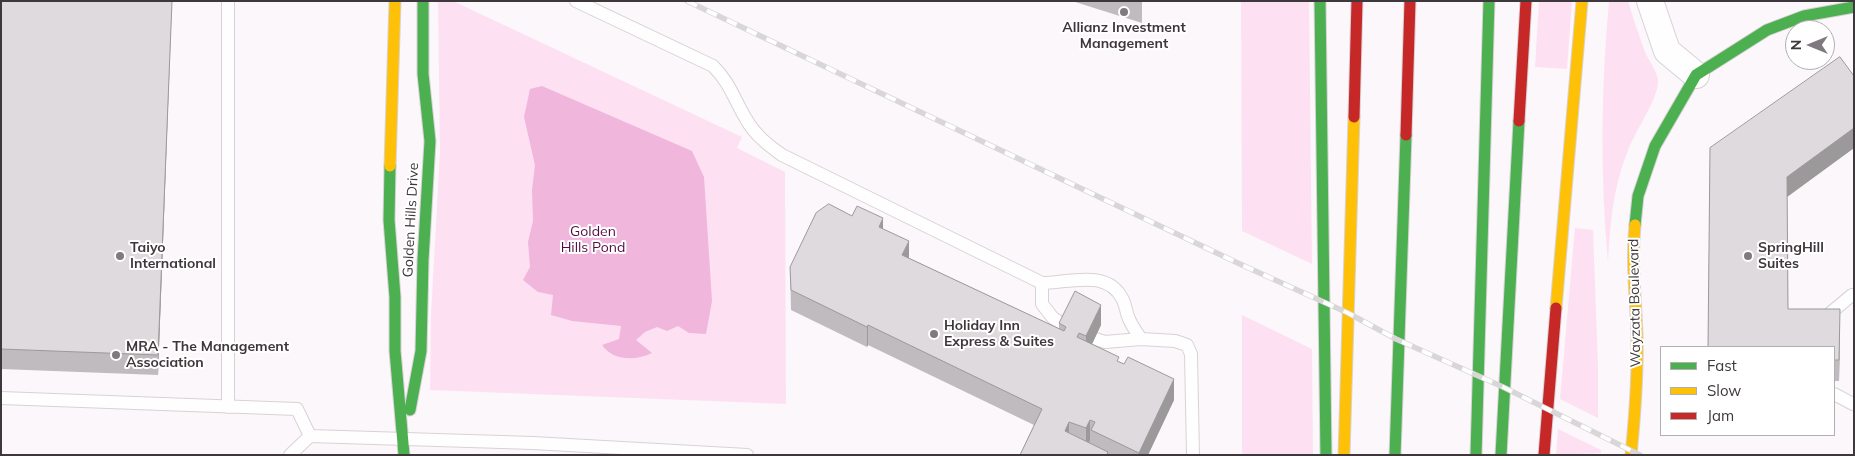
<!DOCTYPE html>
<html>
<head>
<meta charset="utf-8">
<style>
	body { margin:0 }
	#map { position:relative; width:1855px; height:456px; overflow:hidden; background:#fcf7fa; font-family:Mulish,sans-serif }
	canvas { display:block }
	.frame { position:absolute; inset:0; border:2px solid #3e373b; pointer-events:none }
	.legend { position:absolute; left:1660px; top:346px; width:175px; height:90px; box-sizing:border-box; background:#fff; border:1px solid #b2afb1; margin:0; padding:6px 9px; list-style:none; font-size:15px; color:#3e373b }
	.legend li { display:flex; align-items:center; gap:10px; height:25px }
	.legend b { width:25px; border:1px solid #b2afb1 }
	.north { position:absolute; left:1785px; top:20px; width:50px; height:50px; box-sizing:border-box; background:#fff; border:1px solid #b2afb1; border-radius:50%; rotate:270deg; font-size:14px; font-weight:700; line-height:20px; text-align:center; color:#3e373b }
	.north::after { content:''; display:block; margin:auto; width:18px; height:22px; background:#807a7e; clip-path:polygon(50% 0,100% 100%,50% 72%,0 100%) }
</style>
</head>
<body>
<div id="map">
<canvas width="1855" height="456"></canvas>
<div class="frame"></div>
<ul class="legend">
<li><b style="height:6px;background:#4caf50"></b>Fast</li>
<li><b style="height:6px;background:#ffc107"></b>Slow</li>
<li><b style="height:6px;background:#c62828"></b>Jam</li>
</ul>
<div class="north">N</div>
</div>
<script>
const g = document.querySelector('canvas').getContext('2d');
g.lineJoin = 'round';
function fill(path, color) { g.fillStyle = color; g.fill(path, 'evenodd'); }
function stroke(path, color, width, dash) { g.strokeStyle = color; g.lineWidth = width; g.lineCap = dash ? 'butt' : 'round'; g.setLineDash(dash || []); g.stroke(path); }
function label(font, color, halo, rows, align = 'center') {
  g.font = font + ' Mulish,sans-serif'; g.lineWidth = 4; g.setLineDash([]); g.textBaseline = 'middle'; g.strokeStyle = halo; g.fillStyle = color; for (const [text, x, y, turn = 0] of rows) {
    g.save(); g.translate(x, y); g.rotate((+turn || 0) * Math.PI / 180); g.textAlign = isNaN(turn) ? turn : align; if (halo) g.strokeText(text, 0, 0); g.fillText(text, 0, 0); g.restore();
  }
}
fill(new Path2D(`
	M438 1H453L742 137 737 148 785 172 786 404 430 390 431 315 440 152Z
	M1241 1H1309L1312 264 1242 231Z
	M1539 1H1572L1567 69 1535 67Z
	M1609 1H1628C1633 18 1639 35 1645 52 1649 61 1657 71 1658 80 1659 99 1634 132 1627 153 1613 188 1610 225 1608 262 1600 175 1601 89 1609 1Z
	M1575 228 1593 230 1598 366V418L1560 399Z
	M1242 315 1312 349 1313 455H1242Z
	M1558 429 1601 450V453L1556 455Z`), '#fde1f2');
fill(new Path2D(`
	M542 86 692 151 704 177 712 301 706 334 689 333 678 326 667 331 657 327 645 332 636 340 652 353C636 361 613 361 602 345L619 339 621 326 572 321 551 315 553 295 538 292 523 280 530 267 528 242 533 221 532 190 535 165 524 117 530 89Z`), '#f0b6dc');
const lane = new Path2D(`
	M228 1V407
	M576 1 713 66C730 83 734 99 746 119 755 135 768 145 782 155L1042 283C1068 283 1108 268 1123 300 1126 306 1126 313 1129 319 1132 326 1137 333 1141 339L1175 341 1187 345 1191 354 1193 455
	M1042 283V304L1053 318 1077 333 1105 342 1141 339
	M1822 320 1852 295
	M1834 394 1853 404
	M1 398 297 409 310 436 533 443 747 455
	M290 455 310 436`);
const street = new Path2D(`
	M1650 1 1667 51 1696 75`);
const fast = new Path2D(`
	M1320 1 1326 455
	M390 166 389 220 395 297V351L404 455
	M1635 225 1638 196 1655 146 1696 75 1767 30 1804 16 1854 7
	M410 410 421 351 423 260 430 141 423 74V1
	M1395 455 1406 135
	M1476 455 1489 1
	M1501 455 1519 121`);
const slow = new Path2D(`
	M390 166 395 1
	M1556 308 1582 1
	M1344 455 1354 117
	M1631 455C1635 415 1638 376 1637 336 1636 299 1631 263 1635 225`);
const jam = new Path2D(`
	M1354 117 1357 1
	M1519 121 1526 1
	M1406 135 1410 1
	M1544 455 1556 308`);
stroke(lane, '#d8d2d6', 14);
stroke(street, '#d8d2d6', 28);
stroke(fast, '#d8d2d6', 13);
stroke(slow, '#d8d2d6', 13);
stroke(jam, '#d8d2d6', 13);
stroke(lane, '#fffefe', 12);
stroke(street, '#fffefe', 26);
stroke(fast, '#4caf50', 11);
stroke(slow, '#ffc107', 11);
stroke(jam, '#c62828', 11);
const rail = new Path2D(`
	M687 1 1242 265 1348 313 1396 339 1503 387 1640 455`);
stroke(rail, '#d8d6d7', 5.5);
stroke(rail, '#fff', 4, [11]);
fill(new Path2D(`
	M1 1H172L158 375 1 369Z
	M1072 1H1142V23Z
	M1854 76V148L1787 197 1788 309 1840 330 1839 381H1834V347H1708L1710 148Z
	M883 229 909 258 1059 329V323L1101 325 1092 344 1174 400 1148 455H1020L1034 425 868 345 867 347 791 310 790 267Z`), '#c0bbbe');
fill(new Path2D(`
	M172 1 158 375V355Z
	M1854 128V148L1787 197V177Z
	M883 218V238L879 227Z
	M909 241V262L902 255Z
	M1101 305V325L1086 357V336Z
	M1840 309V330L1839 381V360Z
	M868 325V345L867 347V327Z
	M1174 379V400L1148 455H1139V453Z
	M1090 420V440L1086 448V428Z
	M1069 422V442L1065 431Z`), '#9c999b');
const building = new Path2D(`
	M1 1H172L158 355 1 349Z
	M1840 57 1854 76V128L1787 177 1788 309H1840L1839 360H1834V347H1708L1710 148Z
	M829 204 852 216 857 206 883 218 879 227 909 241 902 255 1064 331 1066 327 1059 323 1075 291 1101 305 1086 336 1079 333 1077 337 1119 357 1117 361 1124 364 1128 357 1174 379 1139 453 1091 430 1095 422 1090 420 1086 428 1069 422 1065 431 1108 452 1107 455H1020L1042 409 868 325 867 327 791 290 790 267 816 213Z`);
fill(building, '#dfdadd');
stroke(building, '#9c999b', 1);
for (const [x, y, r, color] of [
	[1124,12,5,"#807a7e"],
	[120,256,5,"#807a7e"],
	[1748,256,5,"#807a7e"],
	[934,334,5,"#807a7e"],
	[116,355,5,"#807a7e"]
]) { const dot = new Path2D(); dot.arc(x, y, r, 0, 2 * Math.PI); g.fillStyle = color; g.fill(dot); stroke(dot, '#fff', 2); }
label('bold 14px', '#3e373b', '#fff', [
	["Allianz Investment",1124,28,"center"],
	["Management",1124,44,"center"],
	["Taiyo",130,248],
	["International",130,264],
	["SpringHill",1758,248],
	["Suites",1758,264],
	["Holiday Inn",944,326],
	["Express & Suites",944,342],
	["MRA - The Management",126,347],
	["Association",126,363]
], 'left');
label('14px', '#3e373b', '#fff', [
	["Golden Hills Drive",411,220,-87],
	["Wayzata Boulevard",1635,303,-91]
]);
label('14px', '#540d42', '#fff', [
	["Golden",593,232],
	["Hills Pond",593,248]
]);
</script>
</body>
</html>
